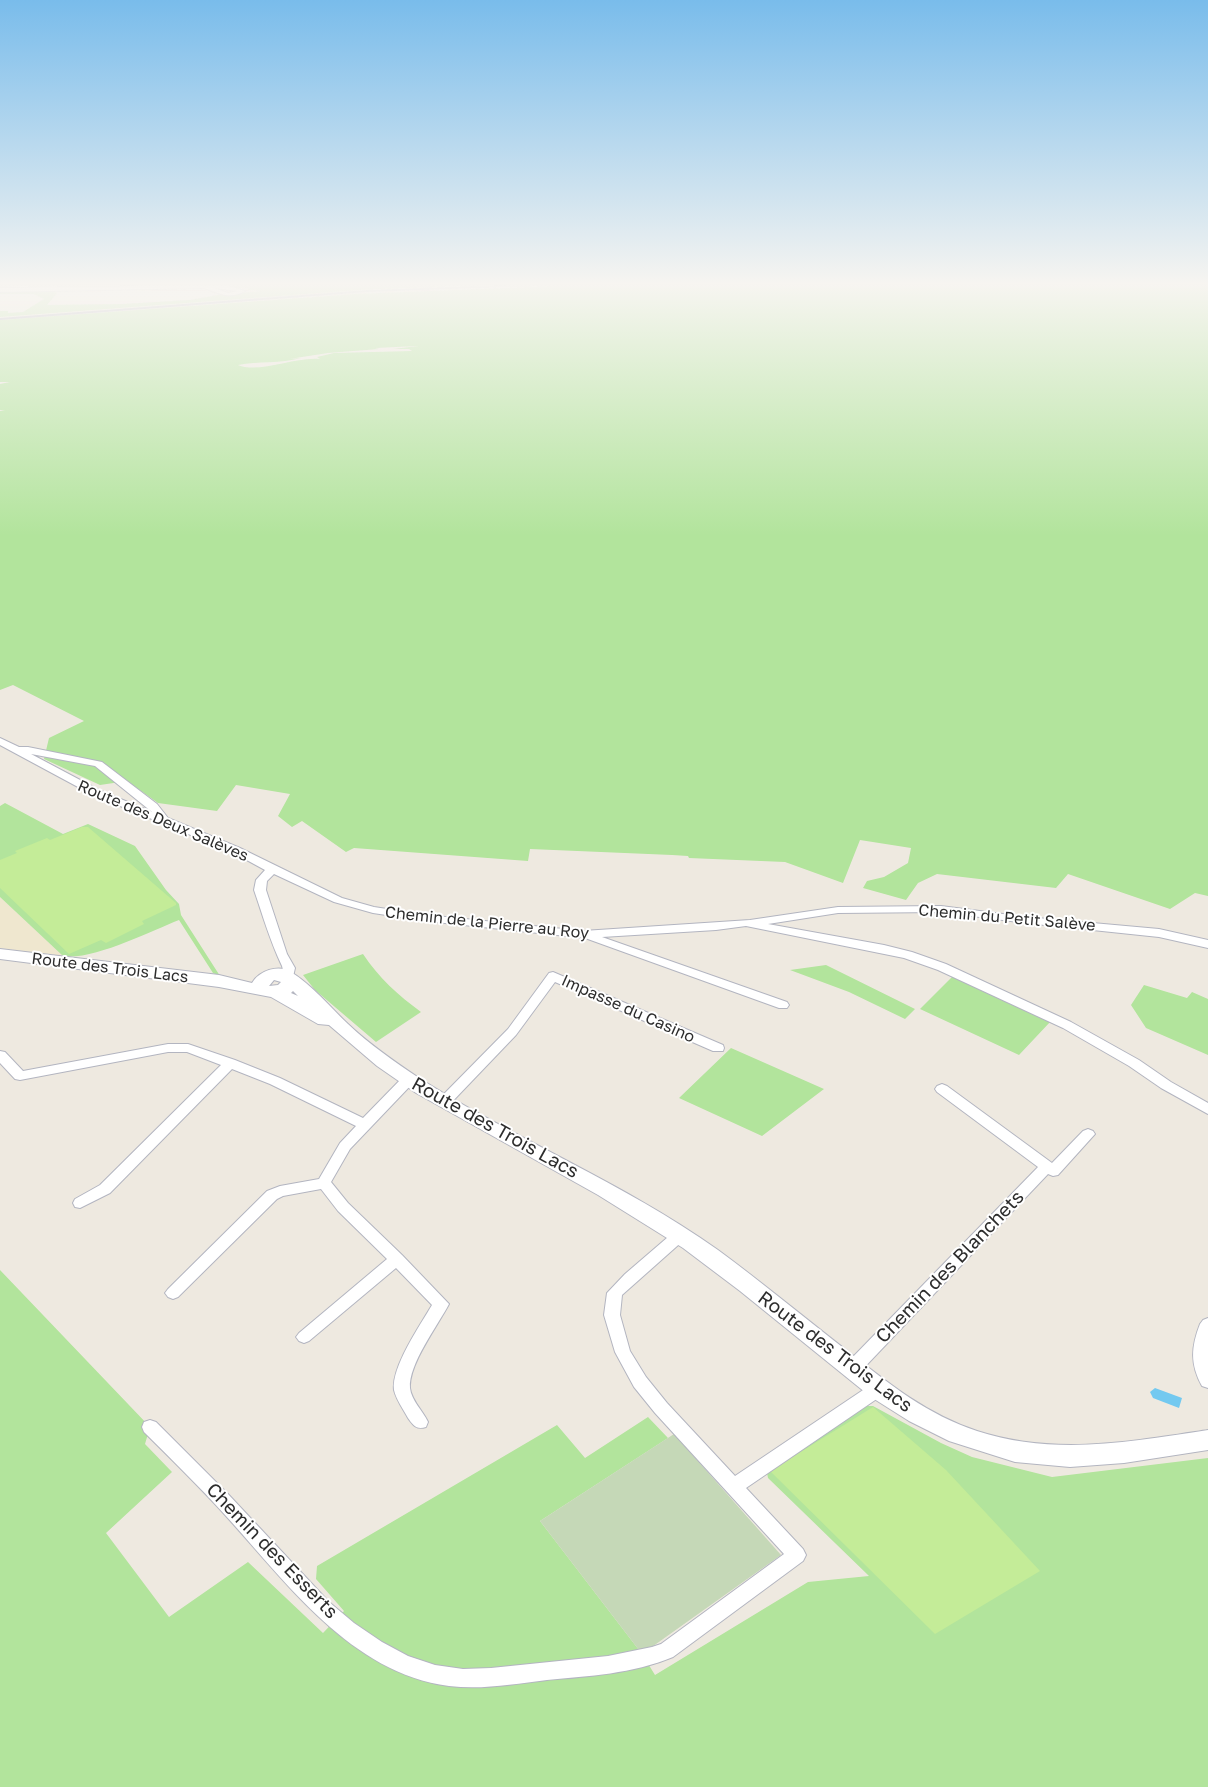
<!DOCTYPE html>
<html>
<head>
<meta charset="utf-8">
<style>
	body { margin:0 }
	canvas { display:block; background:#eee9e0 }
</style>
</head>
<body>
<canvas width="1208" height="1787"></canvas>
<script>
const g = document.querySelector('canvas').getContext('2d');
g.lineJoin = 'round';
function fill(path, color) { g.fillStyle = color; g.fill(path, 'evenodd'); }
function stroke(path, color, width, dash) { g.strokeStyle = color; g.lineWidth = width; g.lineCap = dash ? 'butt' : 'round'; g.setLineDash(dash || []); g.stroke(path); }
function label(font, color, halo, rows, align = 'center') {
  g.font = font + ' "Golos Text",sans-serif'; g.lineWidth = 4; g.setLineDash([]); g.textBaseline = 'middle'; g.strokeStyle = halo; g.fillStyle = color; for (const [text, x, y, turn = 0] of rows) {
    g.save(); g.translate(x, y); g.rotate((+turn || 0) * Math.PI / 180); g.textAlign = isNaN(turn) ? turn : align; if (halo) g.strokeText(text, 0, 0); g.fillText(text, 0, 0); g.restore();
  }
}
fill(new Path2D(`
	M0 897 63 956 0 948Z`), '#efe7cf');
fill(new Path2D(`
	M199 286H454L359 290 0 317V311H8V313L23 312 44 299 34 294H0V291L45 290 57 293 47 305 123 304 190 300 218 295 261 291 248 290 249 288Z
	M552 286H1208V896L1195 893 1170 909 1068 874 1056 888 937 874 918 883 906 900 863 888 867 881 884 877 908 863 911 848 860 840 843 883 785 862 689 858 688 856 672 855 530 849 528 861 354 848 346 852 302 821 292 827 278 816 290 794 236 785 217 811 158 803 127 781 100 785 44 759 49 738 84 721 13 685 0 690V411L5 410H0V384L10 382H0V320L355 294ZM418 346 393 349H409L412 351 334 353 317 357 320 359C296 356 259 374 238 365 259 361 280 364 301 358L289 359 328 353 379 349 375 348Z
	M5 803 63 834 88 824 135 846 166 890 179 904 181 915 220 976 213 973 179 920C151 931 92 961 63 956L0 897V806Z
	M363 954C379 978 398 995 421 1012L376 1042 315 990 303 975Z
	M826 965 915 1009 905 1019 849 992 790 970Z
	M953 976 1051 1021 1019 1055 920 1009Z
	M1144 985 1187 998 1192 992 1208 999V1055L1146 1028 1131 1005Z
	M731 1048 824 1089 762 1136 679 1098Z
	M0 1270 150 1427 145 1444 172 1472 106 1533 169 1617 248 1562 323 1633 344 1611 316 1579 317 1566 557 1425 585 1458 648 1417 668 1438 540 1521 642 1654 655 1675 808 1582 869 1576 768 1478 767 1473 867 1406H873L941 1443 972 1457 1052 1477 1208 1458V1787H0Z`), '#b2e49c');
fill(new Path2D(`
	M674 1434 781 1555 642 1654 540 1521Z`), '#c5d8b7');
fill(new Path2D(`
	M82 827H88L176 903V905L142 921 144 924 106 943 101 940 69 954 0 888V860L17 853 15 851 47 838 50 840Z
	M873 1407 946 1470 1040 1571 935 1634 770 1471Z`), '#c4ec98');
fill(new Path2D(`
	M1155 1388 1182 1398 1179 1408 1153 1398 1150 1392Z`), '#73c9f0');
const street = new Path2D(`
	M145 286H229L245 291C231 300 218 293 204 288L0 292V288ZM214 288 237 291 228 293Z
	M0 738 19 747H28L102 762 157 804 168 818 240 848 342 898 374 907 426 915 583 931 750 920 838 907 941 906 1026 917 1159 929 1208 940V948L1159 937 1026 923 941 912 838 913 768 924 884 945 912 952 946 964 1071 1022 1139 1060 1171 1082 1208 1103V1114L1161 1088 1129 1066 1063 1028 938 970 904 958 746 926 716 930 602 937 787 1002 789 1005 787 1008H779L585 938 426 921 373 913 334 902 274 874 267 881 266 890 287 954 295 968 292 981H284C281 976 284 971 282 966 270 941 263 916 254 890L256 880 265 870 232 852 91 794 0 745ZM31 754 95 766 152 812 99 790Z
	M553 972 723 1045 724 1048 723 1051H713L555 982 516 1035 449 1105H439L437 1102 439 1099 508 1029 549 973Z
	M168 1044H188L235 1060 280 1078 363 1118 403 1077H413L415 1080 413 1083 350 1149 331 1182 348 1203 402 1255 449 1304C438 1325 408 1365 410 1388 411 1400 423 1411 428 1422L426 1427C416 1430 413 1425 408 1418 403 1409 396 1399 394 1390 391 1367 421 1324 432 1305L396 1268 309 1341 304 1343 299 1341 296 1337 299 1333 387 1259 338 1211 321 1189 283 1196 277 1199 178 1297 173 1299 168 1297 165 1293 168 1289 267 1191 280 1186 319 1179 340 1143 356 1126 270 1084 232 1069 110 1193 80 1208 75 1207 73 1203 75 1199 100 1185 221 1065 187 1052H168L20 1080 15 1079 0 1063V1051L5 1052 23 1071Z
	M942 1084 947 1086 1052 1163 1083 1131 1088 1129 1093 1131 1095 1134 1058 1175 1053 1176 1048 1174 859 1373 853 1375 847 1373 845 1368 847 1363 1038 1167 937 1092 935 1089 937 1086Z
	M680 1229 685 1231 687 1235 685 1239 622 1295 620 1315 630 1351 646 1377 667 1403 735 1476 872 1384 878 1382 884 1384 886 1389 884 1394 746 1488 803 1549 806 1555 803 1561 673 1657C632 1674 589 1676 547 1680 514 1684 482 1690 449 1686 351 1673 287 1583 226 1516 200 1487 172 1460 144 1432L142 1427 144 1422 150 1420 156 1422 228 1494 329 1602 354 1623 382 1642 408 1656 435 1665 463 1669 491 1668 608 1656 652 1647 661 1644 784 1554 655 1413 634 1387 615 1352 604 1315 607 1293 625 1274 675 1231Z
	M1208 1318V1388L1202 1386C1190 1364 1191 1347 1200 1324L1203 1320Z`);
const secondary = new Path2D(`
	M0 949 219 975 252 983C259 971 278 964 291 972 312 985 330 1007 348 1024 369 1044 395 1062 419 1078 516 1140 624 1183 718 1250 763 1283 806 1319 850 1353 889 1384 928 1415 977 1431 1054 1456 1130 1442 1208 1430V1450L1124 1463 1070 1467 1015 1462 949 1441 909 1421 871 1397 740 1291 683 1248 598 1195 416 1093 377 1066 329 1025 318 1024 271 997 219 987 0 959ZM274 980 281 982 278 985 269 986ZM293 991 298 996 291 993Z`);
stroke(street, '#b3b5c0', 2);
stroke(secondary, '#b3b5c0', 2);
fill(street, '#fff');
fill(secondary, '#fff');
stroke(new Path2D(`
	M0 319 367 291 504 286`), '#a2a4b7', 2);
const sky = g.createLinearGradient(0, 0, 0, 536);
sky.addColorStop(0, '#79bceb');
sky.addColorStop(0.53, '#f7f5f1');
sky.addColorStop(1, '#f7f5f100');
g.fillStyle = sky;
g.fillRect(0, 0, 1208, 536);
label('16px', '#2d2d2d', '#fff', [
	["Route des Deux Salèves",163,821,23],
	["Chemin du Petit Salève",1007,918,5],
	["Chemin de la Pierre au Roy",487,923,6],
	["Route des Trois Lacs",110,968,7],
	["Impasse du Casino",628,1009,24]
]);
label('19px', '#2d2d2d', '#fff', [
	["Route des Trois Lacs",495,1128,29],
	["Chemin des Blanchets",950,1267,-46],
	["Route des Trois Lacs",835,1352,37],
	["Chemin des Esserts",272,1551,46]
]);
</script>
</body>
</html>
